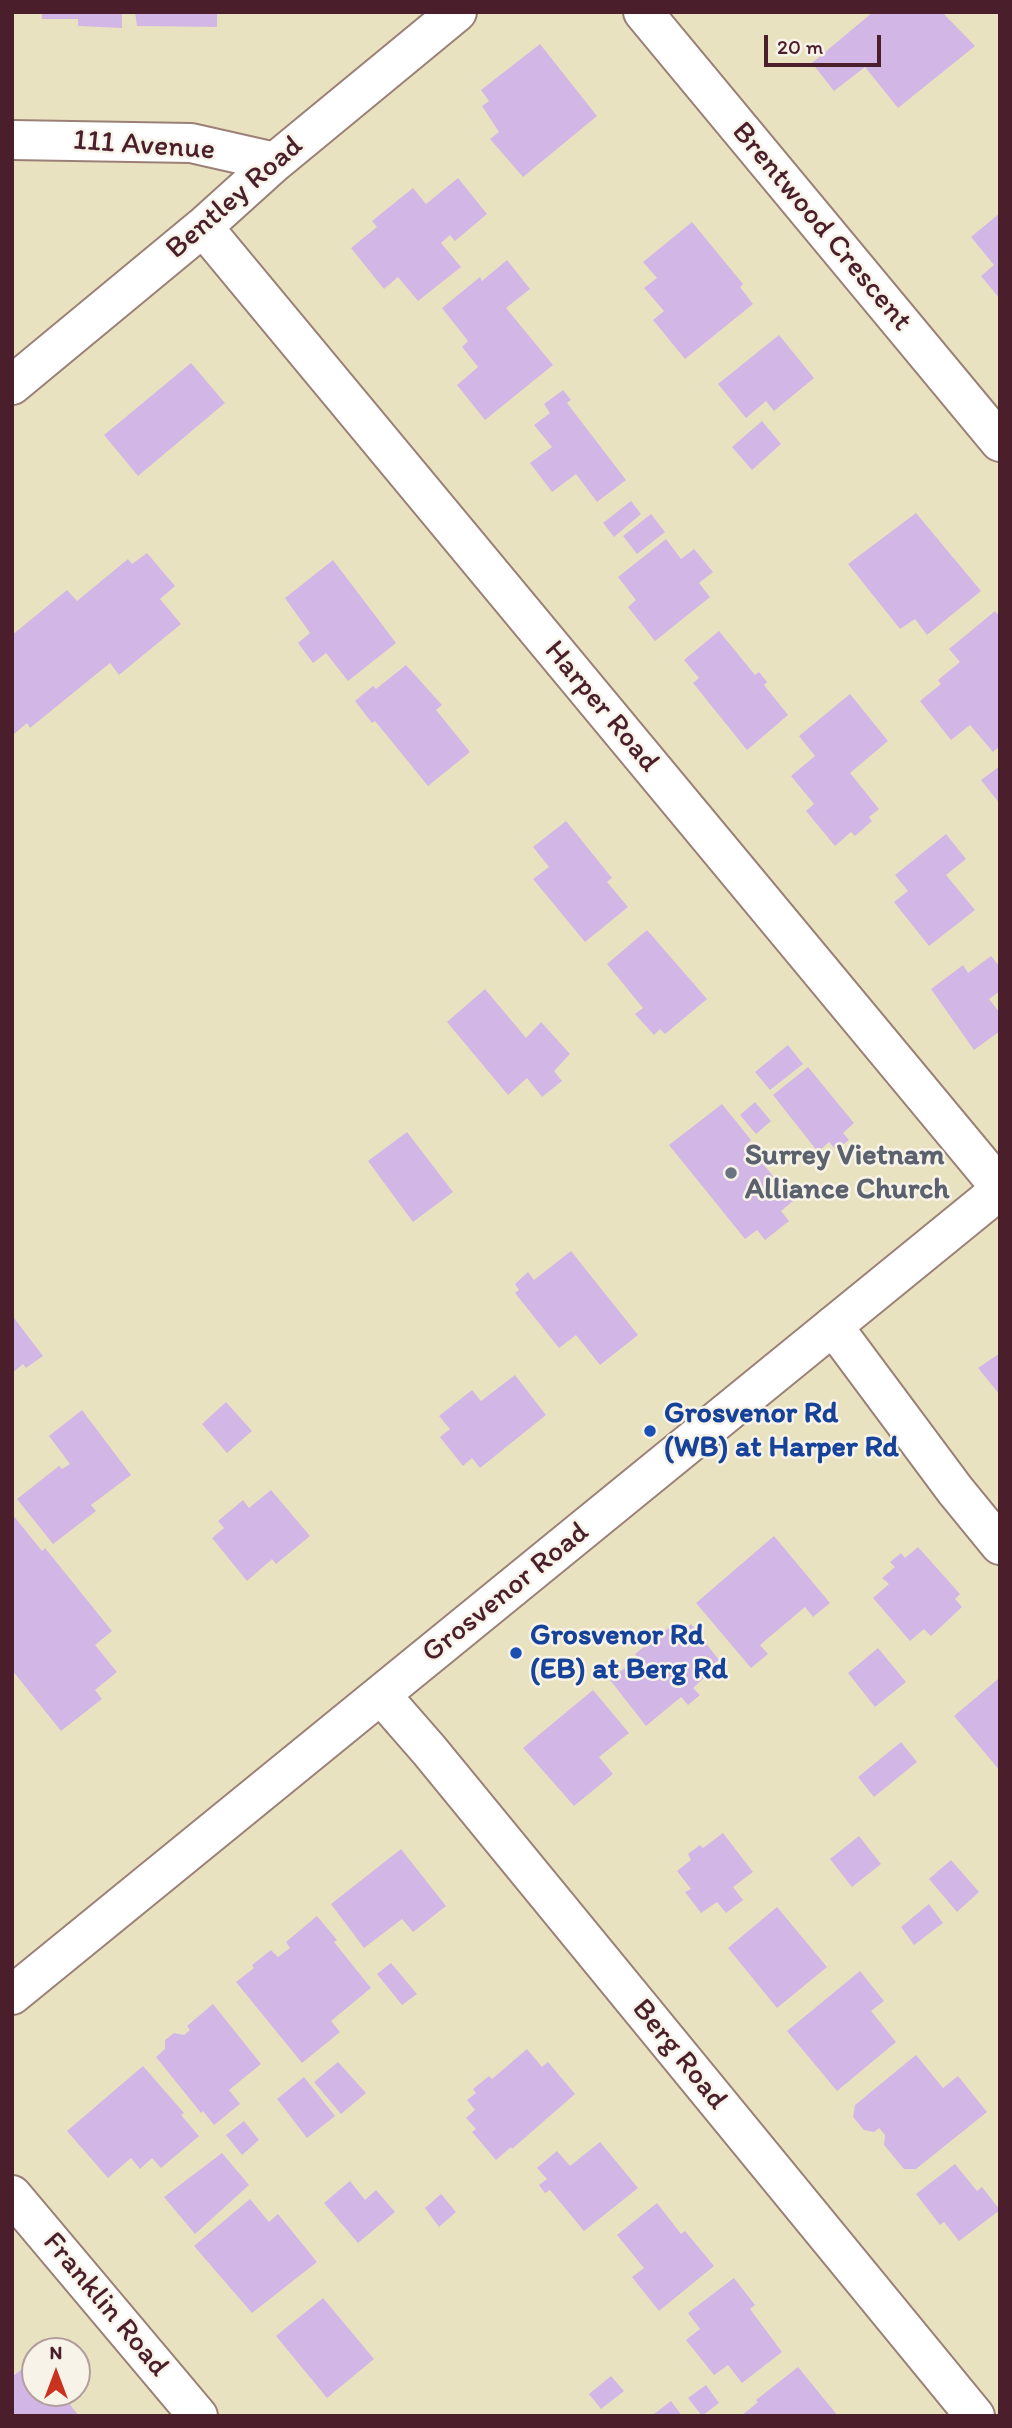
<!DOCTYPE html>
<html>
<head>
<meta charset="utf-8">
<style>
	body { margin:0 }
	#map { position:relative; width:1012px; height:2428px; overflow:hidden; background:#e9e2c1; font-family:Itim,sans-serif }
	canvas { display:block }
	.frame { position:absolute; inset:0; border:14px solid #4a1f2b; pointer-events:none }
	.north { position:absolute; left:21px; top:2337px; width:70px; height:70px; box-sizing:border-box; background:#f7f3e8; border:2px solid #b29e9c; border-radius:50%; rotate:0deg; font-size:19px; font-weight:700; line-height:28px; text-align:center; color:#4a1f2b }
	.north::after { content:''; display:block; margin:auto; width:24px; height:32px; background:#c8321e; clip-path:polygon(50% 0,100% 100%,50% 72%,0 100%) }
	.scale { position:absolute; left:764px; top:35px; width:117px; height:32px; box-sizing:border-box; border:4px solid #4a1f2b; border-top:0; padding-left:9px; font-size:21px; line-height:24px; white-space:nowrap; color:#4a1f2b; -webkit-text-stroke:5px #f7f3e8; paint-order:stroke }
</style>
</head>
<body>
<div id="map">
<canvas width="1012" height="2428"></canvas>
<div class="frame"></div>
<div class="north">N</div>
<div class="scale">20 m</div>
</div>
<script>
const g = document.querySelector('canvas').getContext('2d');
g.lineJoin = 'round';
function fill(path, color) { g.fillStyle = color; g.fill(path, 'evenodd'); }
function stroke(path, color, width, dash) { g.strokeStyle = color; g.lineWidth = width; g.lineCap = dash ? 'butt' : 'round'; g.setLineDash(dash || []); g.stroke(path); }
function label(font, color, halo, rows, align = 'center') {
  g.font = font + ' Itim,sans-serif'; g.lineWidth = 5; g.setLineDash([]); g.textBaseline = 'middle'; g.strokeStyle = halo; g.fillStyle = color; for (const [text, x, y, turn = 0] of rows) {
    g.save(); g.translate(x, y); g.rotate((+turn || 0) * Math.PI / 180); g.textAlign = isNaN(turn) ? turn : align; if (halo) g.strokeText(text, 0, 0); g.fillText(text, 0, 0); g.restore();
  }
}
fill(new Path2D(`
	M42 12H122V28L78 26V19H42Z
	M135 12H217V27L137 26Z
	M873 12H942L975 46 898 108 865 67 834 91 812 63Z
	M540 44 597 116 523 177 490 139 499 132 482 106 489 101 481 90Z
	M458 178 487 214 455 241 450 235 441 243 461 267 418 301 398 277 384 289 351 248 377 227 372 221 413 188 426 204Z
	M1000 213V299L981 276 994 265 971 237Z
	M692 222 743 284 740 287 753 304 685 359 653 320 664 311 644 288 657 278 643 262Z
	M507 260 530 289 506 308 553 365 485 420 457 385 478 367 462 347 468 341 442 308 480 277 482 281Z
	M779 335 814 378 774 411 766 401 746 418 718 384Z
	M191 363 225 403 138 476 104 435Z
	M563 390 571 400 567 403 626 480 597 502 576 474 552 492 530 463 552 447 534 425 550 413 544 404Z
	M762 421 781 444 752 470 732 447Z
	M631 501 641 514 614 537 603 523Z
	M916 513 981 591 927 635 915 619 900 629 848 564Z
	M651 514 665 532 637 554 623 536Z
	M666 539 681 559 694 549 713 572 699 583 710 597 655 641 628 607 636 600 618 577Z
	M147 553 175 586 160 599 181 624 119 675 110 663 30 728 27 723 14 734 12 635 67 590 77 601 128 559 132 564Z
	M333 560 396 643 348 681 326 653 313 663 298 643 310 633 285 598Z
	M995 611 1000 617V746L993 752 970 725 951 740 920 701 941 684 938 680 960 662 949 649Z
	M719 631 755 675 759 672 767 682 764 685 788 715 747 750 693 683 699 678 684 660Z
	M406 665 442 705 436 710 470 752 428 786 375 721 372 723 355 701 373 686 376 689Z
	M850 694 888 741 850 773 879 809 869 817 872 821 855 836 851 832 835 846 806 811 814 804 791 776 815 756 799 736Z
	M1000 766V804L981 780Z
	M566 821 612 878 607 882 628 907 585 942 533 879 549 867 533 847Z
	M946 834 966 859 946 875 975 910 929 946 894 902 908 891 895 875Z
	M647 930 707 999 665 1034 660 1029 654 1035 635 1014 643 1008 607 964Z
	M991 956 1000 967V991L989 999 1000 1013V1031L974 1050 931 989 963 965 968 973Z
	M485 989 526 1038 541 1022 570 1054 554 1071 562 1081 542 1097 527 1078 508 1095 447 1022Z
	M788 1045 803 1064 770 1090 755 1072Z
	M808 1067 854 1123 843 1133 849 1140 836 1150 829 1142 818 1152 773 1095Z
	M755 1102 771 1121 756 1134 740 1115Z
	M722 1104 751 1140 747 1144 793 1201 781 1211 789 1221 765 1240 757 1230 745 1239 669 1145Z
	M407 1132 453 1192 413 1222 368 1161Z
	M571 1251 638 1335 600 1365 576 1335 559 1348 515 1293 519 1290 515 1284 528 1272 534 1280Z
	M14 1318 43 1356 26 1368 23 1364 12 1373V1320Z
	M1000 1353V1395L978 1368Z
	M515 1375 546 1415 480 1468 472 1458 463 1466 440 1437 450 1429 439 1416 472 1390 481 1401Z
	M226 1402 252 1431 227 1453 202 1424Z
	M82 1410 131 1475 91 1505 96 1511 53 1544 17 1499 59 1466 62 1469 70 1464 49 1436Z
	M271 1490 310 1536 276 1564 272 1559 247 1581 212 1538 224 1528 218 1521 243 1500 249 1508Z
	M12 1514 42 1551 45 1548 112 1631 95 1645 117 1672 95 1690 102 1699 61 1731 12 1670Z
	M774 1536 830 1603 813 1617 805 1607 760 1645 768 1654 751 1668 696 1603Z
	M918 1547 960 1594 955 1599 962 1607 931 1636 924 1629 910 1641 873 1598 889 1584 882 1578 895 1567 890 1562 901 1553 905 1558Z
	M691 1624 719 1660 703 1672 706 1676 693 1688 700 1695 688 1705 681 1697 646 1726 610 1680 638 1657 635 1654 668 1628 675 1638Z
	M878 1648 906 1682 875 1707 848 1673Z
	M998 1679 1000 1681V1771L954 1716Z
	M593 1690 629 1733 599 1757 613 1774 574 1806 523 1748Z
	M901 1742 917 1762 874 1797 858 1777Z
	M723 1833 753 1872 733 1887 743 1900 726 1913 717 1902 701 1913 685 1892 691 1889 677 1871 691 1860 688 1854 700 1845 703 1848Z
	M859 1836 881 1864 852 1887 830 1859Z
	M401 1849 446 1906 413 1932 402 1919 364 1948 331 1904Z
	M951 1860 979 1892 957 1912 929 1879Z
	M929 1904 943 1923 914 1945 901 1927Z
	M777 1907 827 1967 777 2008 728 1948Z
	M317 1916 337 1940 334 1942 371 1988 331 2021 340 2032 302 2063 236 1982 254 1968 252 1965 271 1950 278 1957 290 1948 286 1942Z
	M391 1963 417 1994 402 2005 377 1974Z
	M860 1971 884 2001 871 2011 896 2042 837 2091 787 2031Z
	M213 2004 261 2064 229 2090 240 2104 214 2125 203 2111 201 2113 156 2057 165 2049V2040L174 2033 184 2035 190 2030 187 2026Z
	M527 2049 542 2067 548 2062 575 2094 512 2149 511 2147 496 2160 472 2132 476 2129 466 2118 475 2110 467 2100 476 2093 473 2089 489 2076 492 2079Z
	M916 2055 943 2088 958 2076 987 2112 916 2169H904L884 2145 885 2135 879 2128 874 2132 864 2130 853 2117 855 2105Z
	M338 2062 366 2093 341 2114 314 2082Z
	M143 2066 184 2113 181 2115 199 2136 161 2168 152 2158 140 2169 131 2158 108 2178 67 2131Z
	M304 2077 335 2116 307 2138 277 2099Z
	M244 2121 259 2140 242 2155 226 2135Z
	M600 2142 638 2188 584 2231 550 2190 545 2193 539 2185 547 2179 537 2168 557 2151 570 2166Z
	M222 2153 249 2185 195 2234 164 2197Z
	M955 2164 977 2191 982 2187 1000 2210 959 2241 944 2222 940 2225 916 2194Z
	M350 2181 365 2200 376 2190 395 2212 358 2243 324 2203Z
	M441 2194 456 2212 439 2227 425 2208Z
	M250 2199 269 2222 278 2214 317 2262 252 2313 194 2246Z
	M657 2203 681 2234 685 2231 714 2266 659 2311 632 2277 644 2268 617 2235Z
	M734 2278 755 2305 750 2309 782 2352 742 2383 728 2365 714 2375 686 2340 700 2329 688 2313Z
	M323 2298 374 2359 327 2398 276 2336Z
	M34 2359 35 2393H61L79 2416H12V2377Z
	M798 2367 838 2416H741L758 2402 756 2400Z
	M611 2376 624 2391 601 2409 589 2394Z
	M706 2385 719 2403 702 2416 688 2398Z
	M671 2401 682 2416H655L654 2414Z`), '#d2b7e6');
const street = new Path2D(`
	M643 12 1000 442
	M12 140 191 143 275 162
	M203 227 1000 1187
	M12 385 203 227 275 162 457 12
	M833 1326 955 1490 1000 1545
	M381 1695 429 1750 975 2416
	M12 2195 198 2416`);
const secondary = new Path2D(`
	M12 1995 1000 1190`);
stroke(street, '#9a8076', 42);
stroke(secondary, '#9a8076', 42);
stroke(street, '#fff', 38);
stroke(secondary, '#fff', 38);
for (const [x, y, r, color] of [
	[731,1173,7,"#6b7280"],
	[650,1431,7,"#1a4fb4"],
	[516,1653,7,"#1a4fb4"]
]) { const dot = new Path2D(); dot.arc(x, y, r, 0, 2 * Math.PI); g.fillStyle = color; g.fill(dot); stroke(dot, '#f7f3e8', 2.5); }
label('30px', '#4a1f2b', '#f7f3e8', [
	["111 Avenue",144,146,4],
	["Bentley Road",235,198,-41],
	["Brentwood Crescent",821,227,50],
	["Harper Road",601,707,50],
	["Grosvenor Road",506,1593,-39],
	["Berg Road",679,2055,51],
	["Franklin Road",105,2305,50]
]);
label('bold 30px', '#5b616d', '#f7f3e8', [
	["Surrey Vietnam",745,1156],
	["Alliance Church",745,1190]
], 'left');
label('bold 30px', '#164399', '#f7f3e8', [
	["Grosvenor Rd",664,1414],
	["(WB) at Harper Rd",664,1448],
	["Grosvenor Rd",530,1636],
	["(EB) at Berg Rd",530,1670]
], 'left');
</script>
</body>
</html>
